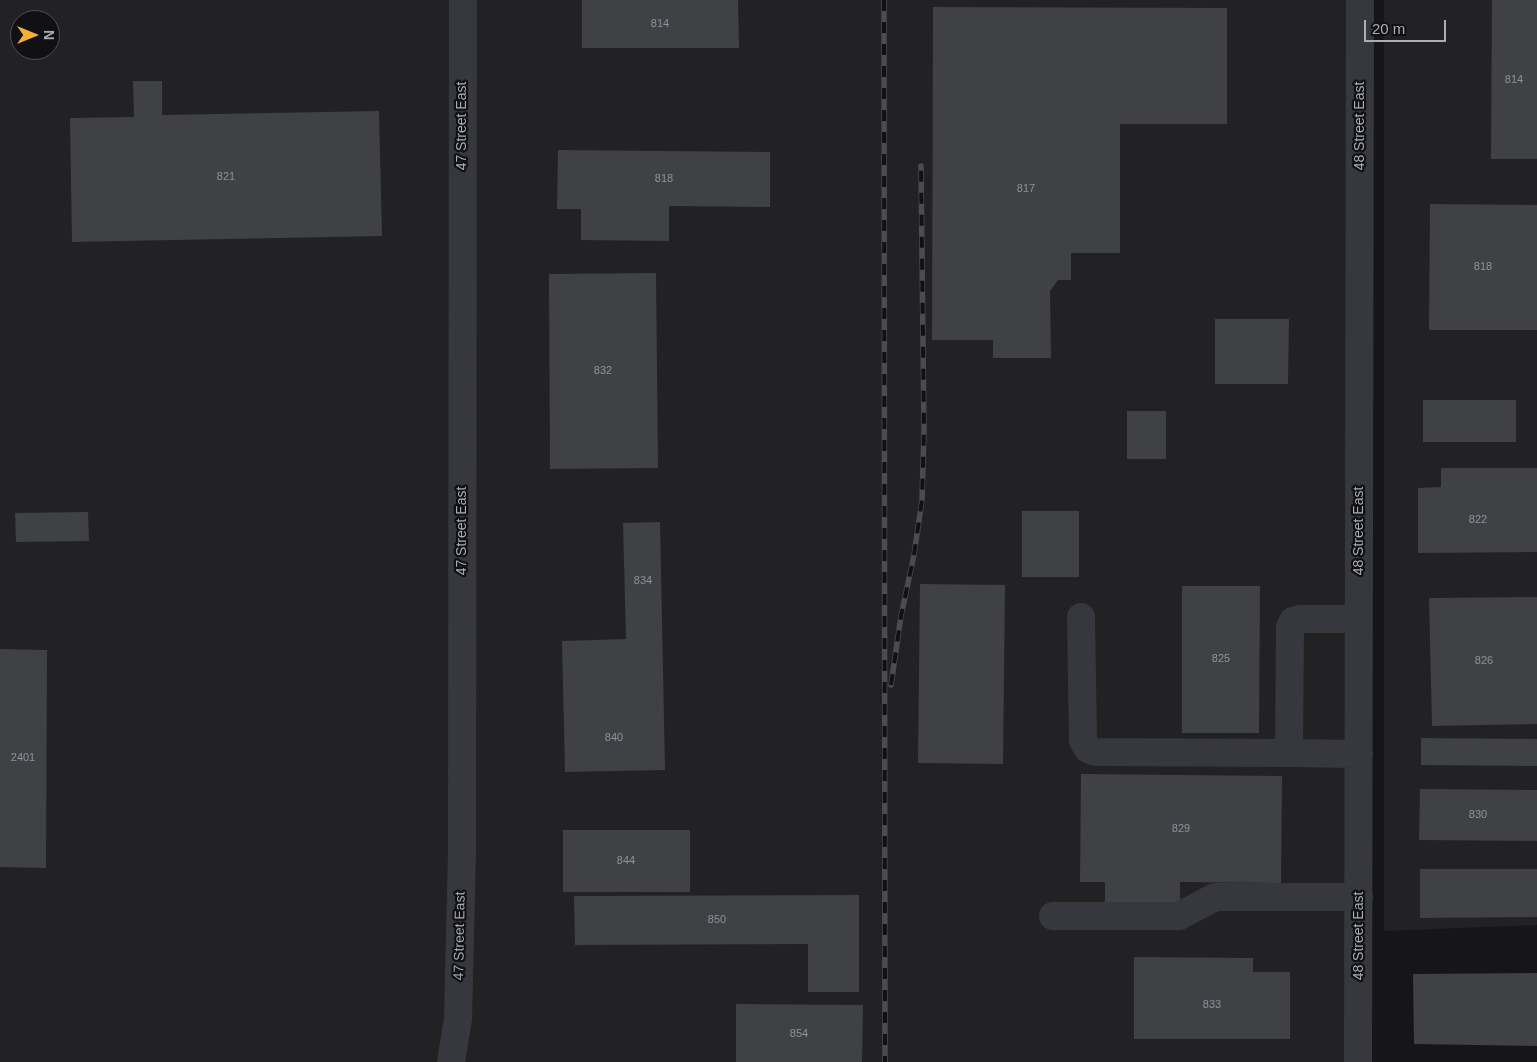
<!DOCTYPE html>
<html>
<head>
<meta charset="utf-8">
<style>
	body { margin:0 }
	#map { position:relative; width:1537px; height:1062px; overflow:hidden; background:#161618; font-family:Arial,sans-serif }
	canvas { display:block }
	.north { position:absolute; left:10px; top:10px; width:50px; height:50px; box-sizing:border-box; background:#111113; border:1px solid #4d4f55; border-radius:50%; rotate:90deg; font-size:14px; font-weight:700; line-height:20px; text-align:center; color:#a8adb8 }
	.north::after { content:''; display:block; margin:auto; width:18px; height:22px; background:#f2b134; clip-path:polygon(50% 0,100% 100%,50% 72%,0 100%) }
	.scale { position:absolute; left:1364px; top:20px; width:82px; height:22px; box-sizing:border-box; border:2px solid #a8adb8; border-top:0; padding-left:6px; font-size:15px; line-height:18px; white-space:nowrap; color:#a8adb8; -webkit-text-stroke:4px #111113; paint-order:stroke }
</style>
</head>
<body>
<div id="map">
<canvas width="1537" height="1062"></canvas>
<div class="north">N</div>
<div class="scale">20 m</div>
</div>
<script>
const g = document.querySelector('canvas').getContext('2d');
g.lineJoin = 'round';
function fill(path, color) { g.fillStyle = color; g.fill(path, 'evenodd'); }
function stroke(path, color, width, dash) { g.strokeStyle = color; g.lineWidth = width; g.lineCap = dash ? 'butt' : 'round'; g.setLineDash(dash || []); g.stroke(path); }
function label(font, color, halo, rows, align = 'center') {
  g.font = font + ' Arial,sans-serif'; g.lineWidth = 4.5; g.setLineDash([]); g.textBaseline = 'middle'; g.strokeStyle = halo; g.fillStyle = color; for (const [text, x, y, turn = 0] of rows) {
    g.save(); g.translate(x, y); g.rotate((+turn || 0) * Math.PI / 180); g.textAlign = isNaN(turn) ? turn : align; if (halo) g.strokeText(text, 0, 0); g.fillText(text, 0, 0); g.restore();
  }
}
fill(new Path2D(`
	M0 0H1360L1358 1062H0ZM20 20H50V50H20Z
	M1384 0H1537V925L1384 931Z`), '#222225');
fill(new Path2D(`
	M582 0H738L739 48H582Z
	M1492 0H1537V159H1491Z
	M933 7 1227 8V124H1120V253H1071V280H1058L1050 291 1051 358H993V340H932Z
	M133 81H162V115L379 111 382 236 72 242 70 118 134 117Z
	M558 150 770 152V207L669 206V241L581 240V209H557Z
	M1430 204 1537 205V330H1429Z
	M656 273 658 468 550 469 549 274Z
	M1215 319H1289L1288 384H1215Z
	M1423 400H1516V442H1423Z
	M1127 411H1166V459H1127Z
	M1441 468H1537V552L1418 553V488L1441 487Z
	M1022 511H1079V577H1022Z
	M88 512 89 541 16 542 15 513Z
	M660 522 665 770 565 772 562 641 626 639 623 523Z
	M920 584 1005 585 1003 764 918 763Z
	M1182 586H1260L1259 733H1182Z
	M1537 597V724L1432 726 1429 598Z
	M0 649 47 650 46 868 0 867Z
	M1421 738 1537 739V766L1421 765Z
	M1081 774 1282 776 1281 883 1180 882V904L1105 903V882H1080Z
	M1420 789 1537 790V841L1419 840Z
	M563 830H690V892H563Z
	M1420 869H1537V917L1420 918Z
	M859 895V992H808V944L575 945 574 896Z
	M1134 957 1253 958V972H1290V1039H1134Z
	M1537 973V1046L1414 1044 1413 974Z
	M736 1004 863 1005 862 1062H736Z`), '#404145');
stroke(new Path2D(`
	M1081 617 1083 741 1088 749 1095 752 1289 753
	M1359 754 1289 753 1290 627 1293 621 1300 619H1359
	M1053 916H1179L1215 897H1359
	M451 1062 458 1019 462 851 463 0
	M1358 1062 1360 0`), '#37383d', 28);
const rail = new Path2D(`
	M884 0 885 1062
	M891 685 901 616 914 555 922 500 924 430 921 166`);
stroke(rail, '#4a4c52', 5.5);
stroke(rail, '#111113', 4, [11]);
label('11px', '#8e929b', null, [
	["814",660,24],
	["814",1514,80],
	["821",226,177],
	["818",664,179],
	["817",1026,189],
	["818",1483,267],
	["832",603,371],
	["822",1478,520],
	["834",643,581],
	["825",1221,659],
	["826",1484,661],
	["840",614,738],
	["2401",23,758],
	["830",1478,815],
	["829",1181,829],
	["844",626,861],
	["850",717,920],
	["833",1212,1005],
	["854",799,1034]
]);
label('14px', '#a8adb8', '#111113', [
	["47 Street East",462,126,-90],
	["48 Street East",1360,126,-90],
	["47 Street East",462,531,-90],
	["48 Street East",1359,531,-90],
	["47 Street East",460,936,-89],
	["48 Street East",1359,936,-90]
]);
</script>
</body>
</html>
